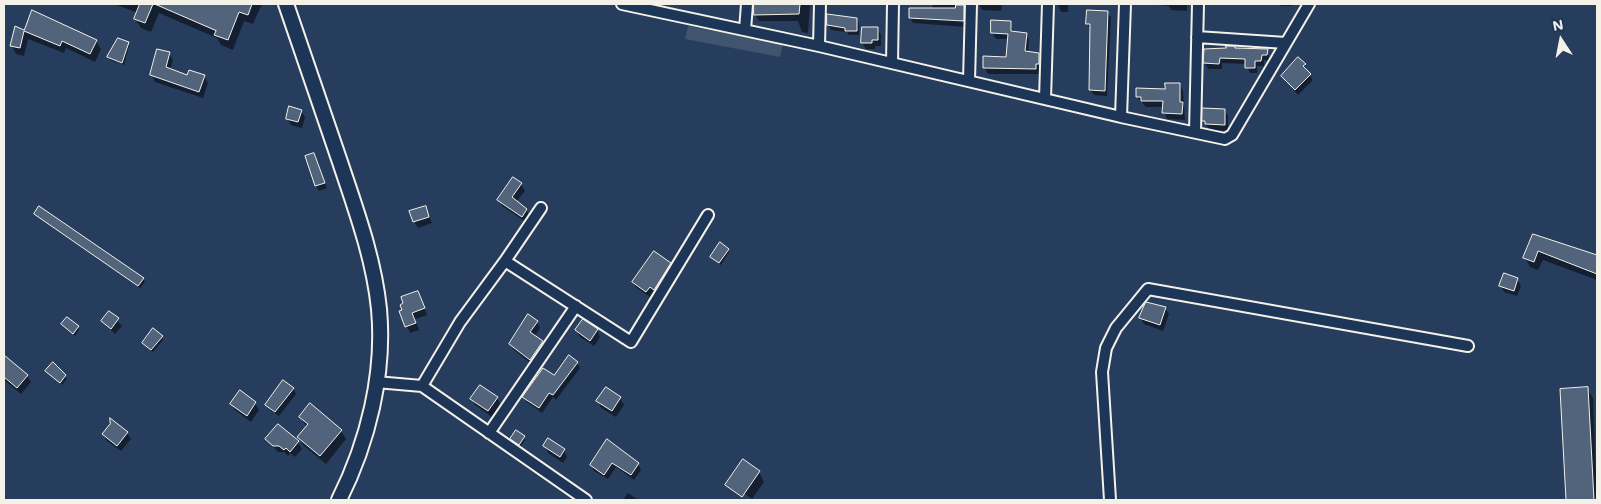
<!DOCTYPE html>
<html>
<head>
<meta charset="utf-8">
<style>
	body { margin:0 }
	#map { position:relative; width:1601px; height:504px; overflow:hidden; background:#263d5d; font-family:Mali,sans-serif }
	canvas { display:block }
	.frame { position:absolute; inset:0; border:5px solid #f4f1e8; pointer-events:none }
	.north { position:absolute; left:1536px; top:15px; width:50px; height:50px; -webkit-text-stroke:4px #1d3557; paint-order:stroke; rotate:349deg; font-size:14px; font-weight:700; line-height:20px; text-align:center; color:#f4f1e8 }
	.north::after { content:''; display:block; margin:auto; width:18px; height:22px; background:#f4f1e8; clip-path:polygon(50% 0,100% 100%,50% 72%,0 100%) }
</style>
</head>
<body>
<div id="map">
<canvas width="1601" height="504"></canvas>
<div class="frame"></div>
<div class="north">N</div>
</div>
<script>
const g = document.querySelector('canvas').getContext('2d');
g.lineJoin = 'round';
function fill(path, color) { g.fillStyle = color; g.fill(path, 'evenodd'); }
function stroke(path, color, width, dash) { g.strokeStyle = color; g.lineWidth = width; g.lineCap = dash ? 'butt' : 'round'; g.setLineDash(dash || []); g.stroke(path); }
fill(new Path2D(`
	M688 26 783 44 780 57 685 39Z`), '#40546f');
fill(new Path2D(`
	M114 4H186L208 12 211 4H262L253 24 244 21 233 50 221 45 217 38 159 13 151 32 141 28 135 19 138 13Z
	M679 4H705V5H681Z
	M755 4H810L808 33 802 32 798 21H759L755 15Z
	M933 4H970L966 27 913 23 910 18 932 9Z
	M979 4H1002L1001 11 982 10Z
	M1058 4H1081L1068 5V12H1061Z
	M1146 4H1187V11L1171 10 1169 6Z
	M1280 4H1292V6H1281Z
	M33 12 96 41 101 49 95 62 66 48 64 53 28 39 24 56 16 54 12 46 16 28 25 32Z
	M1107 12 1111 17 1107 96 1094 95 1090 90 1091 29 1087 24Z
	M829 15 857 19 859 24V35H849L847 32 831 30 828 24Z
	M1010 22 1014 33 1026 34 1029 40 1028 53 1038 54 1042 60V70L1039 69V74H988L984 67 1007 58 1009 39H996L992 33Z
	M878 29 881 35V46H875V49H866L862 43Z
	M128 43 129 46 124 65 110 60 108 57Z
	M1236 50H1267L1270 61 1264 60V66H1257V73H1250L1246 64 1222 63V69H1208L1205 63Z
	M169 53 173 60 170 70 188 76H204L208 83 203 98 155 82 152 75Z
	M1305 64 1306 71 1313 80 1298 95 1283 77Z
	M1180 85 1183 91 1185 120 1167 119 1164 112V107H1146L1137 97Z
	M1224 110 1228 116V131L1210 130 1203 121Z
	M301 111 305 117 302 128 291 125 287 118Z
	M314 154 327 188 319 191 316 185Z
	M521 184 525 191 516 202 526 210 530 216 526 222 502 206 499 200Z
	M425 207 432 223 418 228 414 221Z
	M35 214 143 279 145 282 140 288Z
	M1534 235 1597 257V280L1543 260 1538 270 1530 267 1525 258Z
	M728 250 729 252 721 265 714 260 712 257Z
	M670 264 673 270 658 295 653 292 650 297 637 288 633 283Z
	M1517 279 1521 286 1517 296 1504 292 1501 285Z
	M418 292 427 315 415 319 419 330 410 333 400 312Z
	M1165 308 1169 314 1163 331 1144 324 1140 318Z
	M109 312 122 326 115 334 103 321Z
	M537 322 540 328 535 336 546 348 534 366 514 350 511 344Z
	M62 324 78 327 79 330 75 336Z
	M576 330H597L600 337 594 346 580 337Z
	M162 337 163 340 153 352 143 343Z
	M4 357 27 376 31 382 21 394 4 380Z
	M577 363 580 368 556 400 553 397 542 413 527 402 524 397Z
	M53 364 67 379 62 385 47 371Z
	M293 388 296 394 279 416 270 410 267 405Z
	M606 389 620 398 624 405 616 417 601 408 598 401Z
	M1587 389 1593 398 1597 500H1568L1561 390Z
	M240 392 255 403 259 410 251 422 235 410 231 404Z
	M497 398 500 404 492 417 475 405 472 399Z
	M300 417 341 431 346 439 326 464 303 445 298 437 307 427Z
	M127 433 131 439 121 451 107 441 103 434Z
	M524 437 525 440 520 447 511 439Z
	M267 440 298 442 302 449 295 457 290 453 288 456 284 452H278Z
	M607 441 638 464 641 470 634 480 616 467 608 479 594 471 591 465Z
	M545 446 564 450 567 457 563 463 548 453Z
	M759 472 764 482 752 499 737 488Z
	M628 493 638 500H623Z`), '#0007');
const building = new Path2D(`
	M140 4H153L145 23 134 19Z
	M155 4H252L248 15 239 12 228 40 214 35 216 31Z
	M754 4H800L799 14 754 15Z
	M956 5H964V21L909 18V8H955Z
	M32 10 97 40 90 54 62 41 60 46 24 31 20 48 10 46 15 26 24 30Z
	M1087 10 1108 11 1105 91 1089 90 1090 24H1086Z
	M827 14 857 18V31H845V28L827 25Z
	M991 20 1011 21V31L1027 33 1025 51 1039 53V64H1036V69L983 68V56L1006 57 1008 34 991 33Z
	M862 27H878V40H872V43H861Z
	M118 38 129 42 122 63 107 57Z
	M1226 46H1235V48L1268 49 1267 55H1262L1261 61H1255V68H1245V59L1220 58 1219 64 1203 63 1204 49 1226 48Z
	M157 49 170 52 166 67 187 75 189 70 205 75 199 92 150 75Z
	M1298 57 1306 64 1303 66 1311 74 1295 90 1281 76Z
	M1165 83H1180V102H1183L1182 114 1162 113 1163 101H1141V97H1136V88L1165 89Z
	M289 106 302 110 298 122 286 119Z
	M1202 108 1225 109V125L1205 124V121H1202Z
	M314 153 325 183 315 186 305 156Z
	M513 177 522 183 512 197 527 209 522 217 497 200Z
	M39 206 144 278 138 286 34 214Z
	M426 206 429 217 413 222 409 211Z
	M1533 234 1597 255V274L1538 251 1534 262 1523 258Z
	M720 242 729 249 719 263 710 257Z
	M654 251 671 263 654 290 650 287 646 292 632 282Z
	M1504 273 1518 278 1514 291 1499 286Z
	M418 291 425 308 412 313 416 323 405 327 399 311 402 310 400 305 403 303 401 297Z
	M1146 302 1166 307 1160 325 1139 318Z
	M109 311 119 318 111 329 101 321Z
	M528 314 538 321 530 332 543 341 530 360 509 344Z
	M67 317 79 326 73 334 61 324Z
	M583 319 598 329 590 341 575 330Z
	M153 328 163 336 151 350 142 343Z
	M4 355 28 375 17 388 4 377Z
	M569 355 578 362 553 395 549 393 539 408 522 397 543 368 554 375Z
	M53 362 66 375 60 383 45 371Z
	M283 380 294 388 275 412 265 405Z
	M480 385 498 397 488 411 470 399Z
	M606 387 621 397 612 411 596 401Z
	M1588 387 1594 500H1566L1560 389Z
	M240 390 256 402 247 416 230 404Z
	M310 403 342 430 320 456 297 437 308 424 299 417Z
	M110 418 128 432 117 446 102 434 110 424Z
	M278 424 299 441 290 452 286 448 284 450 279 446H273L265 439Z
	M516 430 525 436 519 445 510 439Z
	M548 438 565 449 560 457 543 446Z
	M607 439 639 463 631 475 612 463 604 475 590 465Z
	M743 459 760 471 742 497 725 485Z`);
fill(building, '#52647b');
stroke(building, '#f4f1e8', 1);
const street = new Path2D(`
	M622 4 819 46 1121 117 1225 139 1232 135 1309 4
	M745 30 747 4
	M1197 37 1286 43
	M819 46 820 4
	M892 63 893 4
	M969 81 971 4
	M1045 99 1048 4
	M1121 117 1125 4
	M1195 132 1198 4
	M505 261 541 208
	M376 382 422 386 586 500
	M422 386 460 322 505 261 631 342 708 215
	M489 433 576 306
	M1110 500 1102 372 1106 348 1116 328 1148 289 1468 346`);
const secondary = new Path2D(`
	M286 4C304 57 322 109 340 162 356 210 374 259 379 309 385 374 368 442 339 500`);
stroke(street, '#f4f1e8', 14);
stroke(secondary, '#f4f1e8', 18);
stroke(street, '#1d3557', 10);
stroke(secondary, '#1d3557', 14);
</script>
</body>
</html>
